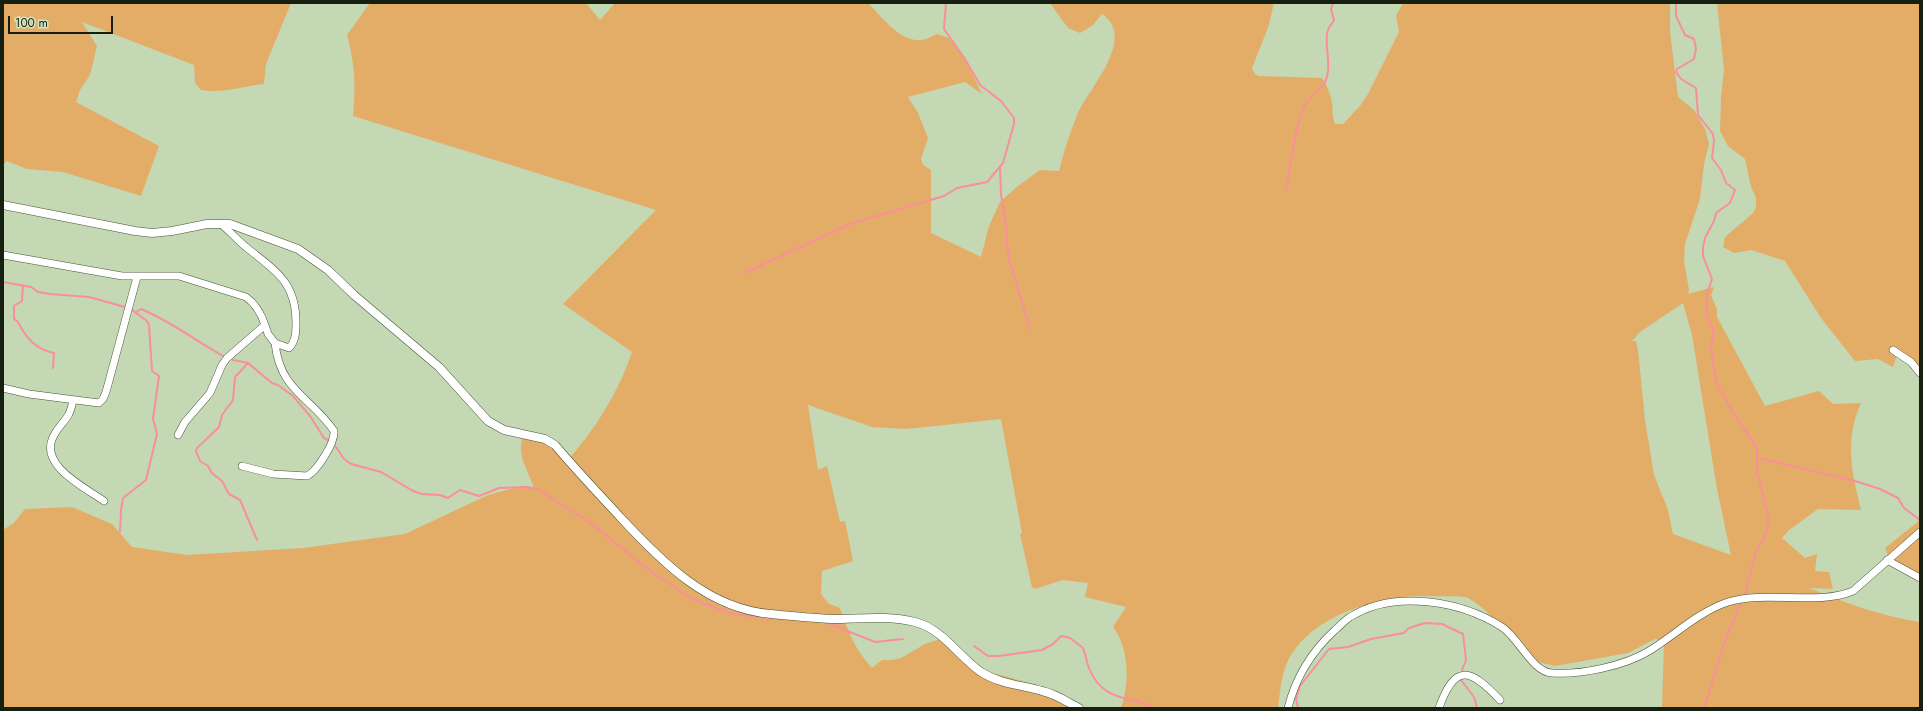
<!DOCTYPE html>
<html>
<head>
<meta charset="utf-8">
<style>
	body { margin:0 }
	#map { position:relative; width:1923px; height:711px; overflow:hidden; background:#c3d8b3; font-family:Jost,sans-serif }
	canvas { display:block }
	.frame { position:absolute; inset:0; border:4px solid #171f11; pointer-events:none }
	.scale { position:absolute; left:8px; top:16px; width:105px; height:18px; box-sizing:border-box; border:2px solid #171f11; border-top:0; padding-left:5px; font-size:12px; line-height:14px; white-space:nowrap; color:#171f11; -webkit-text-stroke:3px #d0e5c0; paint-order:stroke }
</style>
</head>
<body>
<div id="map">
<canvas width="1923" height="711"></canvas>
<div class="frame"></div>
<div class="scale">100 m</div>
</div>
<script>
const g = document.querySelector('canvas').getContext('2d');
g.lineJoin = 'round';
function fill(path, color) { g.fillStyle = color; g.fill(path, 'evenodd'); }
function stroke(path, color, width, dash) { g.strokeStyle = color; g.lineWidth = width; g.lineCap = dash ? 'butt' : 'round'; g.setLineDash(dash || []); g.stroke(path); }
fill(new Path2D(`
	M3 3H291L266 64 264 84C242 86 223 94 201 90L195 83 194 65 82 22 97 46 90 75 80 90 76 102 159 146 141 196 63 172 27 169 7 161 3 165Z
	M370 3H586L600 20 615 3H868C881 16 897 38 916 40 924 41 931 37 937 34L949 38 964 56 982 94 965 82 908 97 918 113 928 138 921 159 923 165 931 170V233L981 257 989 226 1000 202 1018 186 1040 170 1059 171C1064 151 1070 132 1078 113 1090 87 1137 38 1102 14L1093 25 1080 33 1068 28 1050 3H1274L1269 25 1252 68 1255 74 1259 76 1322 78C1327 85 1330 93 1332 102 1333 109 1332 116 1335 124H1343L1360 106 1368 94 1399 32 1396 16 1403 3H1670V31L1678 97 1694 110 1705 129 1709 144 1704 164 1700 199 1685 244 1684 261 1689 290 1688 294 1714 287 1711 295 1717 309V317L1765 406 1819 391 1833 404 1861 403C1844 441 1852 472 1861 510L1818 509 1789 530 1782 538 1805 558 1817 554 1815 571 1829 572 1833 589 1809 588C1845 603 1881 616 1920 622V708H1662L1664 641 1655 639 1628 653 1555 666C1547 664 1538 663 1532 658 1510 642 1494 612 1468 598 1461 595 1437 597 1428 596 1380 595 1309 615 1287 663 1281 676 1280 694 1278 708H1121C1130 683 1129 648 1113 627L1126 607 1085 597 1088 583 1063 580 1035 589 1032 587 1020 534 1022 533 1001 419 906 429 872 427 808 405 818 470 827 466 840 522 845 521 853 561 822 571 821 594 829 604 840 608C848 632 855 649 872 668L882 660H892L901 658 925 644 940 639 982 670 1037 685 1080 708H3V530L14 523 25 509 72 507 112 524 132 547 187 555 303 548 405 534 488 495 522 486 534 489C528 467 515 456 524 433L548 443 567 461C595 430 619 391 632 352L563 304 656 210 353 116C356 85 355 65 347 35ZM1683 303 1692 335 1717 489 1731 555 1673 534 1668 510 1654 475 1645 420 1638 350 1636 341H1632L1640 332Z
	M1717 3H1920V377L1898 352 1893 367 1878 359 1855 361 1821 318 1785 261 1751 250 1734 253 1723 247 1725 237 1752 214 1756 208V198L1751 187 1745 159 1728 146 1720 131 1721 97 1724 70Z
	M1920 520V575C1907 569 1889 563 1885 548Z`), '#e4ad67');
stroke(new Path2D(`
	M1676 3V16L1685 35 1694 39 1696 49 1694 59 1677 69 1676 72 1681 79 1696 88 1698 115 1713 134 1714 141 1712 158 1721 170 1726 183 1735 190 1730 203 1716 213 1714 221 1705 238 1703 247V256L1712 279 1707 294V315L1714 332 1711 347 1716 383 1734 414 1757 448V472L1769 519 1766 534 1756 552 1745 594
	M1000 167 1001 194 1006 225 1008 255 1030 329
	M1286 189C1291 163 1294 129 1305 105 1310 96 1321 91 1325 82 1333 65 1323 43 1328 30 1329 26 1333 23 1334 20L1331 9 1333 3
	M744 273 850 224 944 196 957 188 987 182 1003 163 1014 124V118L1001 101 980 85 965 59 944 29 946 3
	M3 282 31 287 38 292 50 294 89 297 125 307
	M23 285 22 301 14 306V319C19 321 19 325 22 329 29 342 40 350 54 353L53 368
	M136 312 141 309C170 321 195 340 223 356
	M233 360 248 363 272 383 278 385 293 396 310 416 324 438 330 441
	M248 363 235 377 233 400 222 415 219 427 197 448 196 451 200 461 208 466 212 473 222 481 229 494 240 500 257 540
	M334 444 344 459 351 464 381 472 413 491 422 494 440 495 448 498 460 490 479 496 499 488 527 487 537 489 588 521 648 569 690 598 732 614 779 619
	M1758 458 1855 481 1880 489 1898 498 1904 508 1920 520
	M120 532 121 510 123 498 146 480 157 434 153 419 159 376 152 371 149 325 147 321 132 310
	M825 622 875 642 903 639
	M974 646 988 656H999L1042 650 1053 644 1061 636 1070 638 1082 647C1086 653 1086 661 1089 668 1101 698 1122 697 1151 705L1153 708
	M1461 680 1474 697 1477 708
	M1298 708 1296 699 1300 686 1329 649 1348 647 1371 639 1404 633 1409 628 1425 623 1442 624 1463 634 1466 660 1462 670
	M1704 708 1725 641 1741 603`), '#fa8e9c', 2);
const minor = new Path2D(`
	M221 224C230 231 237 240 246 247 274 270 296 281 296 322 296 331 296 341 289 348L275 343C280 391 311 397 334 431 335 443 317 471 307 476L273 474 242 466
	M3 255 122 276H179L246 297C256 304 261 313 265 325L227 358 222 365 210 393 185 422 178 435
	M265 325 268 334 275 343
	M1893 350 1911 362 1920 373
	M3 388 29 394 99 403 103 399 106 392 137 277
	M73 400C69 423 61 420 53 437 39 466 86 488 104 501
	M1887 560 1920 578
	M1288 708C1296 676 1311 652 1335 630 1340 626 1345 620 1350 617 1394 589 1461 601 1502 627 1519 638 1532 672 1552 673 1581 675 1624 666 1649 651 1675 635 1698 612 1728 602 1767 590 1817 606 1853 591L1920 532
	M1439 708C1455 663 1470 668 1500 700`);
const tertiary = new Path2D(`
	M3 205 135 231 152 233 172 231 207 224H230L298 249 328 270 354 295 439 367 488 421 504 430 545 439 555 445C576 470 599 494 621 518 662 562 708 609 771 614 791 616 812 618 832 619 860 619 887 615 915 622 943 629 958 656 981 672 1000 684 1021 685 1042 691 1056 694 1067 702 1079 708`);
stroke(minor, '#445536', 8);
stroke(tertiary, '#445536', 9);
stroke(minor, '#fff', 7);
stroke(tertiary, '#fff', 8);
</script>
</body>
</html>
